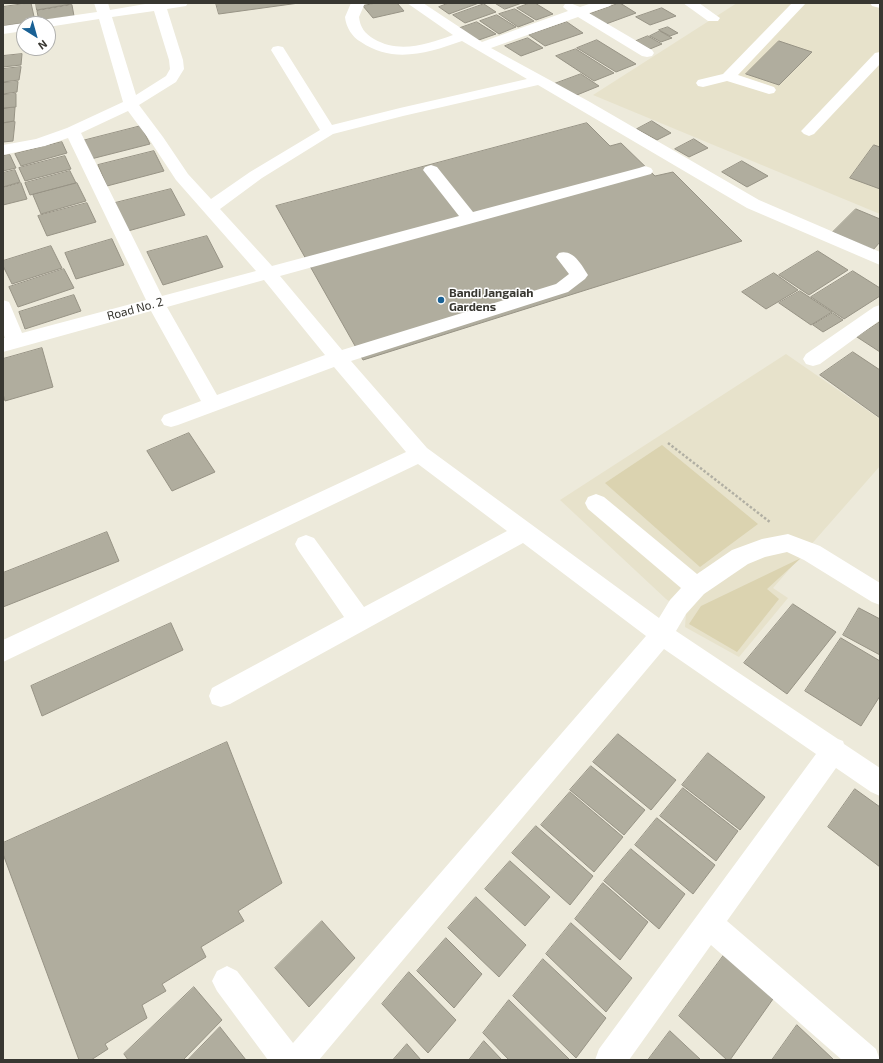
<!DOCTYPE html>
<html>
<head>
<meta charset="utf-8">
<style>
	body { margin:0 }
	#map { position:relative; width:883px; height:1063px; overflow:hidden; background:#edeadb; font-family:"Exo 2",sans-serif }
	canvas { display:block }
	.frame { position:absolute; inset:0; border:4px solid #383731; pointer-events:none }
	.north { position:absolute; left:16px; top:16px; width:40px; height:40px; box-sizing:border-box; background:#fff; border:1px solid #afafad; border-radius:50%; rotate:143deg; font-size:11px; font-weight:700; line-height:16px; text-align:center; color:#383731 }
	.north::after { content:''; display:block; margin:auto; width:14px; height:18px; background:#196195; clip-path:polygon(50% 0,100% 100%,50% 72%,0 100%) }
</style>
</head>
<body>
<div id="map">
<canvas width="883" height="1063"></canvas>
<div class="frame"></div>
<div class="north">N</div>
</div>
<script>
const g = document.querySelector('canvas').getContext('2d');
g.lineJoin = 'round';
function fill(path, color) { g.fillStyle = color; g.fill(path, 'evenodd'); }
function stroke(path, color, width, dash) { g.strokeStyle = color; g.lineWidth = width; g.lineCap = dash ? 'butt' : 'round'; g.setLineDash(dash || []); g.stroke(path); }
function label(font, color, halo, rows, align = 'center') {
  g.font = font + ' "Exo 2",sans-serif'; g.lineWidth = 3; g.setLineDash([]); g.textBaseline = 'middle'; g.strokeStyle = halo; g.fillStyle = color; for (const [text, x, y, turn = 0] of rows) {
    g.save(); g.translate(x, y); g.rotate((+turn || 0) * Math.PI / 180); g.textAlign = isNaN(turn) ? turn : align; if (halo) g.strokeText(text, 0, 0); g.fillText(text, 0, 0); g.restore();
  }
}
fill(new Path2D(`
	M737 3H880V214L593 95Z
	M786 354 880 419V466L773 588 788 598 739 657 685 627 686 613 666 599 560 500Z`), '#e7e2cb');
fill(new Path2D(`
	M662 445 758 524 700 567 605 483Z
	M801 558 767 589 779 599 737 652 689 624 701 606Z`), '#dbd3b0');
const building = new Path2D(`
	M31 3 35 21 3 26V7Z
	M36 3H71V4L37 10Z
	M216 3H299L219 14Z
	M376 3H397L404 11 373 18 363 6Z
	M449 3H479L449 14 439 7Z
	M495 3H522L505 9Z
	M530 3H535L553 14 536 20 517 8Z
	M620 3 636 13 606 24 590 14Z
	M484 4 496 12 465 23 453 15Z
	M72 5 74 16 39 21 37 11Z
	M662 8 676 16 650 25 636 17Z
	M515 9 534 21 518 27 499 14Z
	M497 15 516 27 499 34 480 21Z
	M477 22 496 34 476 41 457 29Z
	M567 22 583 33 545 46 529 35Z
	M668 27 678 33 670 36 659 30Z
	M660 31 672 38 661 42 650 36Z
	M648 36 662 44 650 49 636 41Z
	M528 38 543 48 521 56 505 46Z
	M597 40 636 64 616 72 577 48Z
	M779 41 812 52 779 85 746 74Z
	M576 49 614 73 594 81 556 56Z
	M22 54 21 65 3 67V56Z
	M21 67 19 80 3 82V69Z
	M581 74 599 86 572 97 554 84Z
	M18 82 17 92 3 94V83Z
	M16 94V107L3 108V95Z
	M15 108 14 121 3 123V109Z
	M652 121 671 133 657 140 637 129Z
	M15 122 13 141 3 142V123Z
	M587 123 610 146 621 143 655 176 673 172 742 241 363 360 276 206Z
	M141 126 150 144 91 159 82 141Z
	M694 139 708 148 689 157 675 149Z
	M62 142 67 153 21 166 15 154Z
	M874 145 880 147V189L850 178Z
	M154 151 164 171 107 186 98 165Z
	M10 155 16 168 3 171V156Z
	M65 156 71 169 25 181 19 168Z
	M742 161 768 176 747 187 722 172Z
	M15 170 20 182 3 187V173Z
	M70 171 76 183 30 195 25 183Z
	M21 183 27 199 3 205V188Z
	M77 183 86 201 41 214 33 195Z
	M171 189 185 215 128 231 115 203Z
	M87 203 96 222 47 236 38 216Z
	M856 209 880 219V242L873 250 833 232Z
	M207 236 223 267 163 285 147 252Z
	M112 239 124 265 76 279 65 253Z
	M51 246 62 268 12 284 3 266V261Z
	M818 251 848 270 809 295 779 275Z
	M64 269 74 288 18 307 9 287Z
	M853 271 880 288V296L844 319 811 297Z
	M774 273 798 290 766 309 742 292Z
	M800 291 832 312 811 325 779 303Z
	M74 295 81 311 25 329 19 312Z
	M833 313 843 320 823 332 813 325Z
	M880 322V352L857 337Z
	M42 348 53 387 5 401 3 394V359Z
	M853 352 880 370V418L820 375Z
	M189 433 215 472 172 491 147 451Z
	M107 532 119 561 3 607V573Z
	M793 604 836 632 787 694 744 663Z
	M859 608 880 619V655L843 635Z
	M171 623 183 650 42 716 31 686Z
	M841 638 880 661V696L861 726 805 691Z
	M618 734 676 780 651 810 593 762Z
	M227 742 282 883 238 911 244 921 201 947 206 957 162 984 166 991 142 1005 147 1018 105 1044 108 1049 91 1060H79L3 854V843Z
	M708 753 765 797 740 830 682 785Z
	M591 766 645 810 624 835 570 790Z
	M683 788 738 831 716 861 660 816Z
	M855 789 880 807V867L828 827Z
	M570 792 623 837 594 872 541 825Z
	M657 818 715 865 693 894 635 845Z
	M536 826 593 876 570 905 512 853Z
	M631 849 685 894 659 929 604 881Z
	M510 861 550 897 525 926 485 889Z
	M603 883 648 922 620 960 575 919Z
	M476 897 526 945 499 977 448 928Z
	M322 921 355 958 309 1007 275 968Z
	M571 923 632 978 606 1012 546 954Z
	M446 938 482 974 454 1008 417 971Z
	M724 955 773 999 730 1060H727L679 1016Z
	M543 959 606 1018 576 1058 513 996Z
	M409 972 456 1020 428 1053 382 1004Z
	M194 987 222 1020 183 1060H128L124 1054Z
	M509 1000 570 1060H509L483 1033Z
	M797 1025 834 1060H772Z
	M220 1027 246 1060H188Z
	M670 1031 701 1060H648Z
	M484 1041 502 1060H469Z
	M407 1044 421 1060H393Z`);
fill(building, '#b0ad9e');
stroke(building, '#979385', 1);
stroke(new Path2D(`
	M668 443 770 522`), '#b1afa3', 2.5, [2.5, 2]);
fill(new Path2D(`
	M94 3H108L110 10 151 3H188L186 6 167 9 183 60 184 69 176 82 139 105 163 137 188 174 211 199 250 172 320 130 271 50 273 47 278 46 283 47 332 125 400 108 527 79 462 41C428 53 393 64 361 42 352 37 346 27 345 17L351 3H365L359 17C360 27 365 34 374 39 400 54 427 44 453 35L407 3H423L482 42 568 11 563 7 565 4 570 3 580 7 592 3H612L610 6 589 13 652 50 654 53 652 56 647 57 642 56 578 17 491 48 590 102 759 200 880 252V265L747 208 538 85 403 116 333 134 262 178 220 209 272 266 459 216 423 170 425 167 431 165 437 167 473 212 639 168 645 166 651 168 653 171 651 174 280 276 342 350 556 284 569 274 556 257 559 253C573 249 581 264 588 275L585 279 568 292 351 361 427 448 659 618 670 600 681 588 588 509 585 503 588 497 596 494 604 497 697 574 732 550 762 539 788 534 820 546 880 583V605L872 602 804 560 787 552 765 557 748 564 704 594 686 614 676 631 838 739 843 741 844 744 880 768V796L871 792 836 768 727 921 876 1049 880 1060H842L711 945 629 1060H595L599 1049 816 754 664 649 319 1060H268L217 991 212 981 217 971 227 966 237 971 293 1043 646 636 523 543 230 704 221 707 212 704 209 696 212 688 344 617 298 550 295 544 298 538 306 535 314 538 364 607 507 531 418 464 3 662V640L406 452 334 367 178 425 171 427 164 425 161 420 164 415 201 401 151 311 3 352V338H5L3 332V300L9 302 22 333 146 300 68 138 45 146 3 155V145L36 139 67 128 123 102 99 19 48 27V24H34L36 21 41 20 97 12ZM154 11 169 60 170 69 166 76 136 95 112 17ZM128 111 151 142 176 180 256 271 162 296 81 133ZM264 280 325 355 217 395 167 307Z
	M683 3H699L720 18 718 21H708Z
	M792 3H806L738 75 774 87 776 90 774 93 769 94 727 81 703 87 698 86 696 83 698 80 723 74Z
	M870 3H880V8L872 6Z
	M24 23 28 24H24V31L3 34V26Z
	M880 52V64L814 134 809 136 804 134 801 131 804 128 875 53Z
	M880 305V320L820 364 813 366 806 364 803 359 806 354 874 307Z`), '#fff');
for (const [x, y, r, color] of [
	[441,300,4,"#196195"]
]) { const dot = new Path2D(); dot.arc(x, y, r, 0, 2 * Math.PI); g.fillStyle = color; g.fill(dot); stroke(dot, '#fff', 1.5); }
label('bold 12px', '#383731', '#fff', [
	["Bandi Jangaiah",449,293],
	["Gardens",449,307]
], 'left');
label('12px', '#383731', '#fff', [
	["Road No. 2",135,309,-15]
]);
</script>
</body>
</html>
